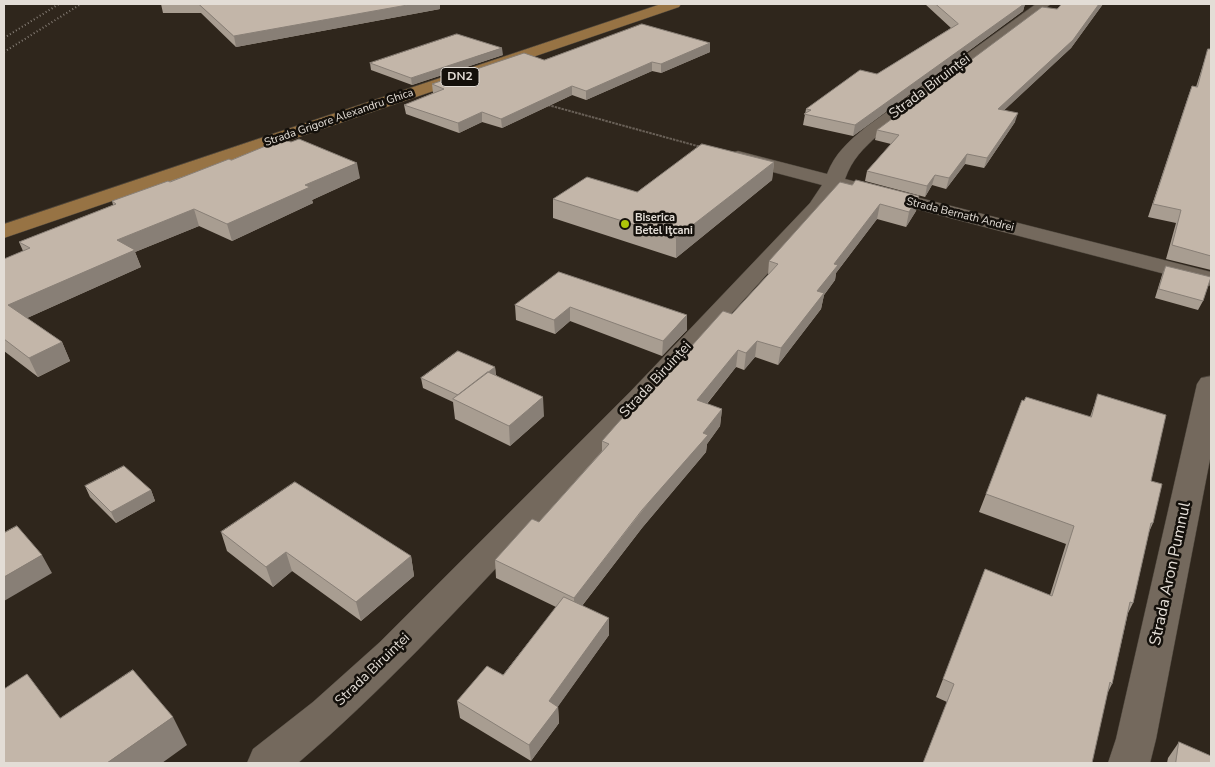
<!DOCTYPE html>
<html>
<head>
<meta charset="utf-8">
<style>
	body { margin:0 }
	#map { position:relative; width:1215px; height:767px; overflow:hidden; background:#2f261c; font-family:"Nunito Sans",sans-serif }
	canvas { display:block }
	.frame { position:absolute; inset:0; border:5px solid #e3ddd6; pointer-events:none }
</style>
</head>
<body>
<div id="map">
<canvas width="1215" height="767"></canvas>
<div class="frame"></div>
</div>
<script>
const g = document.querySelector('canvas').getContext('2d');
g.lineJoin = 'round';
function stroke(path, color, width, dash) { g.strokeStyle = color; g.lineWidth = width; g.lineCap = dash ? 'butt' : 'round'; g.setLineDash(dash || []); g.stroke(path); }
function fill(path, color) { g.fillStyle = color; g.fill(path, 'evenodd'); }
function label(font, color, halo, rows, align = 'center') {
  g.font = font + ' "Nunito Sans",sans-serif'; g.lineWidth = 5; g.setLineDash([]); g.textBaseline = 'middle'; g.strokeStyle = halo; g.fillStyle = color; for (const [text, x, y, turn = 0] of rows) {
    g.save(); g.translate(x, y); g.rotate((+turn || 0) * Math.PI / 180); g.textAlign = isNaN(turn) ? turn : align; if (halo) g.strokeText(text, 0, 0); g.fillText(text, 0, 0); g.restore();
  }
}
const minor = new Path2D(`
	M1036 4H1051L878 135C863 149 852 159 845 179L1211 272V286L839 189 824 211C727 319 628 427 529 533 454 613 381 692 298 763H247L253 749 313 702 380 642 630 392 810 203 822 185 731 161 728 157 731 153 738 151 827 174C835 153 849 141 866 127Z
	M1211 376V454L1156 739 1150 763H1108L1116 739 1197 384 1201 378Z`);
const major = new Path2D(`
	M661 4H681L679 7 4 238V224Z`);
stroke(minor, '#4c453c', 1);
stroke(major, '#4c453c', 1);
stroke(new Path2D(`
	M548 105 701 147`), '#696057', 2, [2.5, 1]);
fill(minor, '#74695d');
fill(major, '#977344');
stroke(new Path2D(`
	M4 38 59 4
	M4 52 81 4`), '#857d75', 2, [1, 2.5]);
fill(new Path2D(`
	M161 4H440V9L236 47 201 13H163Z
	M925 4H1025L1023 11 853 136 803 125 806 109 877 74 951 28Z
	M1062 4H1103L1071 48 1004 110 1015 122 984 168 965 164 946 189 932 185 925 197 865 181 867 171 891 144 875 140 877 130 1057 9Z
	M710 43V52L661 73 652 71 586 100 572 95 502 128 482 122 459 133 406 114 404 105 433 93 432 84 544 60Z
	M1208 49H1211V270L1166 259 1176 223 1148 217 1188 97 1192 86 1196 87Z
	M503 55 412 85 371 70 370 63Z
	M231 160 360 178 312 200 313 203 232 241 199 226 135 252 141 267 27 318 62 342 70 361 38 377 4 351V259L23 251 19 242 113 205 112 201Z
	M774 162 772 180 676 258 553 218V199L637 192Z
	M852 185 919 196 916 211 906 227 877 219 836 273 835 280 824 295 821 309 778 365 755 357 744 370 736 367 707 404 722 409 720 426 707 444 706 452 642 528 582 606 609 635 558 706 559 723 531 761 460 718 457 701 503 675 556 607 496 578 495 560 539 522 602 451V441L732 314 768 275 769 261Z
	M1166 266 1203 301 1198 310 1155 298 1162 275Z
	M559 272 687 330 662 356 570 321 555 334 516 320 515 305Z
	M495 367 496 375 544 416 510 446 455 419 453 402 423 388 421 378Z
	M1098 394 1151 481 1153 523 1149 532 1133 603 1128 613 1112 684 1108 692 947 702 936 697 943 679 1050 595 1066 544 979 512 986 494 1090 417Z
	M85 486 151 490 155 501 116 523 90 497Z
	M221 532 411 556 414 576 361 621 292 571 273 587 227 551Z
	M1179 742 1211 763H1167L1168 758Z`), '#a89d91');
fill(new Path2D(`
	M413 4H440V9L236 47 234 36Z
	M1024 4H1025L1023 11 853 136 855 125Z
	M1099 4H1103L1071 48 996 118 998 109Z
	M710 43V52L661 73V64Z
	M502 48 503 55 412 85 411 78Z
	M652 62V71L586 100V91Z
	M572 86V95L502 128 501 119Z
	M482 112V122L459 133 458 123Z
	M1018 113 1015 122 984 168 987 158Z
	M967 154 965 164 946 189 949 178Z
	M774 162 772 180 676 258V238Z
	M357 163 360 178 312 200 313 203 232 241 227 224 305 185Z
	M935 175 932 185 925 197 927 186Z
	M919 196 916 211 906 227 909 212Z
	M880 204 877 219 836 273 835 280 824 295 821 309 778 365 781 348 834 264Z
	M194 209 199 226 135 252 141 267 16 323 8 305 117 240Z
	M570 307V321L555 334 554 320Z
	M687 315V330L662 356 663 341Z
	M757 341 755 357 744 370 746 353Z
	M62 342 70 361 38 377 29 358Z
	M738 350 736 367 696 417 697 400Z
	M495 367 496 377 458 395Z
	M543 397 544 416 510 446 509 426Z
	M722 409 720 426 707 444 706 452 642 528 574 616V598Z
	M151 490 155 501 116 523 111 512Z
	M286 552 292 571 273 587 266 567Z
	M42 555 52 573 4 601V577Z
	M411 556 414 576 361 621 356 602Z
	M609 618V635L552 715 558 707 559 723 531 761 529 745 549 701Z
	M173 717 187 745 162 763H107Z`), '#887f76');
const building = new Path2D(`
	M199 4H413L234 36Z
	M936 4H1024L855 125 804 114 811 110 806 109 860 70 877 74 958 24Z
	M1062 4H1099L1073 40 998 109 1018 113 987 158 967 154 949 178 935 175 927 186 867 171 899 135 877 130 1042 7 1057 9Z
	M642 24 710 43 661 64 652 62 586 91 572 86 501 119 482 112 458 123 404 105 444 89 432 84 524 53 544 60Z
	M457 34 502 48 411 78 370 63Z
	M1208 49H1211V256L1172 245 1181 210 1153 204 1192 86 1197 87Z
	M283 139 291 142 299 139 357 163 305 185 310 187 227 224 194 209 117 240 135 250 8 305 62 342 29 358 4 339V259L30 248 19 242 116 204 112 201 168 181 170 182 229 159 231 160Z
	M702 144 774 162 676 238 553 199 587 177 637 192Z
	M856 180 919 196 909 212 880 204 834 264 838 265 817 291 824 293 781 348 757 341 746 353 738 350 697 400 722 409 703 433 708 435 642 510 574 598 495 560 532 519 539 522 609 444 602 441 616 425 634 405 637 407 723 311 732 314 778 264 769 261 840 182 852 185Z
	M1166 266 1211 277 1203 301 1159 289Z
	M559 272 687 315 663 341 570 307 554 320 515 305Z
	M458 351 495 367 458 395 421 378Z
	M488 372 543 397 509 426 453 399Z
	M1098 394 1166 415 1151 481 1162 484 1153 523H1151L1133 603 1130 602 1112 684 1110 682 1092 763H923L954 684 943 679 985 569 1052 596 1074 526 986 494 1022 400 1024 401 1026 397 1091 417Z
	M124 466 151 490 111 512 85 486Z
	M295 482 411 556 356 602 286 552 266 567 221 532Z
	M17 526 42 555 4 577V533Z
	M564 597 609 618 549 701 558 707 529 745 457 701 487 666 503 675Z
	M133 670 173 717 107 763H4V689L27 674 60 718Z
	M1179 742 1211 756V763H1176Z`);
fill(building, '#c3b6a9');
stroke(building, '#887f76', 1);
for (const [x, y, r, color] of [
	[625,224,5,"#aec509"]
]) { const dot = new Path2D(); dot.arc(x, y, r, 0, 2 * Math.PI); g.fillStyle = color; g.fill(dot); stroke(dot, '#14100b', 2); }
label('11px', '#e3ddd6', '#14100b', [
	["Strada Grigore Alexandru Ghica",339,118,-19],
	["Strada Bernath Andrei",960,215,14]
]);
label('bold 11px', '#e3ddd6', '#14100b', [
	["Biserica",635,218],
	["Betel Iţcani",635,231]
], 'left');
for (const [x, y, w] of [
	[460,77,38]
]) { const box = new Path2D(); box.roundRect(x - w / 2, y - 9.5, w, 19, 4); g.fillStyle = '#14100b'; g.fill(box); stroke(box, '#e3ddd6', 1); }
label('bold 12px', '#e3ddd6', null, [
	["DN2",460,77]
]);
label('14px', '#e3ddd6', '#14100b', [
	["Strada Biruinței",930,87,-37],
	["Strada Biruinței",656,380,-47],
	["Strada Biruinței",373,670,-44]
]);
label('16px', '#e3ddd6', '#14100b', [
	["Strada Aron Pumnul",1171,574,-78]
]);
</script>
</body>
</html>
